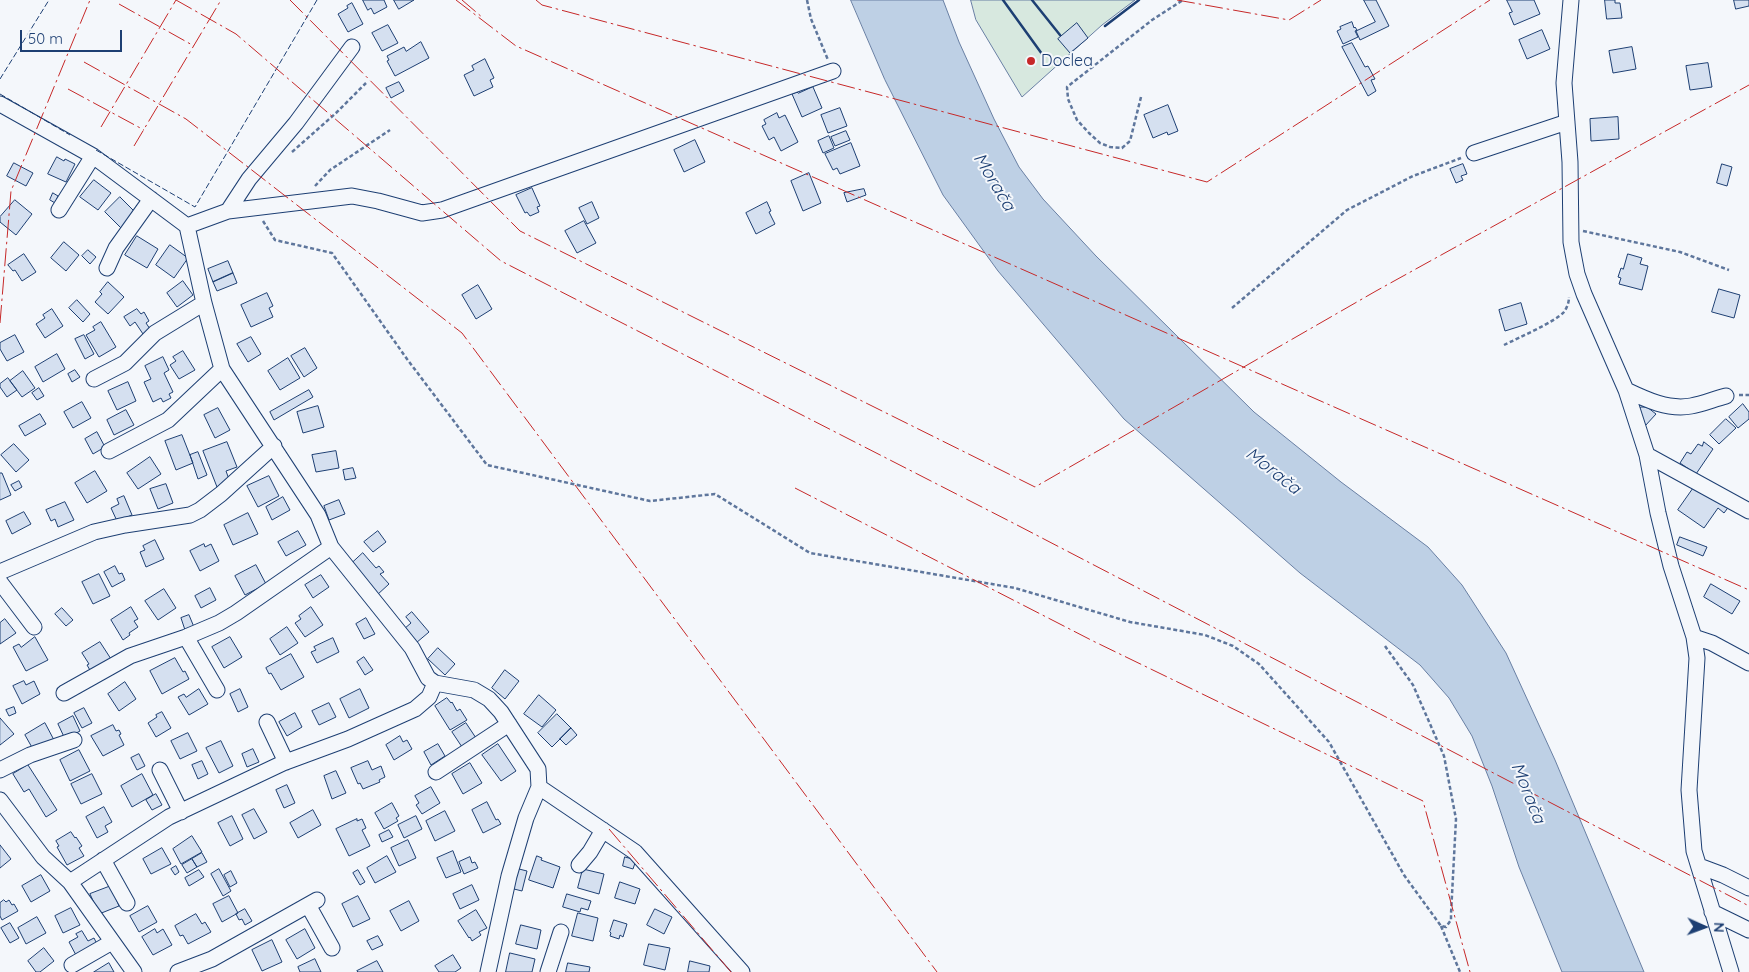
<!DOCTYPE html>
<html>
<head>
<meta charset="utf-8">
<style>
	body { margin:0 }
	#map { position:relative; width:1749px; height:972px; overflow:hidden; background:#f4f7fb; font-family:Quicksand,sans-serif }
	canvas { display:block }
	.north { position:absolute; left:1679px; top:902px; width:50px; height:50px; -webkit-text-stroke:4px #f4f7fb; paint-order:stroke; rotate:92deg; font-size:14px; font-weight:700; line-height:20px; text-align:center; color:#1d3f73 }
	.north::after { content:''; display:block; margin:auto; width:18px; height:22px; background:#1d3f73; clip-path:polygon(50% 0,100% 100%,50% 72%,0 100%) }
	.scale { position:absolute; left:20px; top:30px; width:102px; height:22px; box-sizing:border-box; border:2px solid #1d3f73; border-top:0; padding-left:6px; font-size:15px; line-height:18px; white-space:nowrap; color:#1d3f73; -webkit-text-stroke:4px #f4f7fb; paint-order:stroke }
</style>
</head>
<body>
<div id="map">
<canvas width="1749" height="972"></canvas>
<div class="north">N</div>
<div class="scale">50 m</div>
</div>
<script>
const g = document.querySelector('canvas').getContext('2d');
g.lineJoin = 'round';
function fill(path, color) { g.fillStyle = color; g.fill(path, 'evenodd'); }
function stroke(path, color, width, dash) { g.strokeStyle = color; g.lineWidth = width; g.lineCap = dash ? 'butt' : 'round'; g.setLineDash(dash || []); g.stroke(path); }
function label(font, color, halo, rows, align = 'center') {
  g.font = font + ' Quicksand,sans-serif'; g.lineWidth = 4; g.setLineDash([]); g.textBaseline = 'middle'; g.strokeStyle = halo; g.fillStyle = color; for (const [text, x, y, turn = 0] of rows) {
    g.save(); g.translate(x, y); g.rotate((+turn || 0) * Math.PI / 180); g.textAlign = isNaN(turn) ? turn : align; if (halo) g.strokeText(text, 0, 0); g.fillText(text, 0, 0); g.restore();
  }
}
const green = new Path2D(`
	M971 0H1135L1102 25 1022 97 976 20Z`);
fill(green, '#d7e8df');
stroke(green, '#687fa3', 1);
const water = new Path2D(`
	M851 0H943L959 42 994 119 1019 167 1043 199 1096 256 1254 412 1341 482 1428 547 1462 585 1506 653 1555 760 1644 972H1562L1519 867 1492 786 1472 736 1449 698 1420 665 1300 573 1124 419 998 271 943 195 885 80Z`);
fill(water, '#bed0e5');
stroke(water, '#687fa3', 1);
const building = new Path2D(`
	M363 0H384L387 7 374 14 371 8 368 10Z
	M394 0H414L399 9Z
	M1364 0H1376L1389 26 1360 40 1356 31 1375 22Z
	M1507 0H1534L1540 14 1514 25 1509 13 1512 12Z
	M1605 0H1615V3H1620L1622 18 1607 19Z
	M1734 0H1749V6L1736 9Z
	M352 3 363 24 348 32 338 14 348 8 347 6Z
	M1352 22 1354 28 1355 27 1357 30 1355 31 1358 37 1343 44 1337 31 1341 29 1340 27Z
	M1077 23 1088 38 1070 53 1058 39Z
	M388 25 398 43 382 51 372 33Z
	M1542 30 1550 49 1527 59 1519 40Z
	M421 42 429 58 395 76 387 61 389 60 387 56 404 47 406 51Z
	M1352 43 1365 67 1368 66 1375 79 1371 80 1376 91 1368 96 1342 47Z
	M1632 47 1636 69 1613 73 1609 51Z
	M485 59 494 78 490 80 493 87 474 96 464 75 474 70 472 66Z
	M1708 63 1712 87 1690 90 1686 66Z
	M399 82 404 91 391 98 386 88Z
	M813 87 822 108 802 117 792 94 797 92 798 93Z
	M1168 105 1178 131 1168 135 1167 132 1153 138 1144 115Z
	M840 108 847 126 828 133 821 115Z
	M777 113 779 118 785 115 798 142 781 151 774 137 769 140 762 126 766 124 764 120Z
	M1618 117 1619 139 1591 141 1590 119Z
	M846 131 850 140 835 146 831 137Z
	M829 136 834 148 823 153 818 141Z
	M695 140 705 162 684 172 674 150Z
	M851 143 860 166 840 174 837 168 833 170 825 154Z
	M57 157 64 161 65 159 75 164 66 182 48 174Z
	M14 163 33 173 26 186 7 176Z
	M1463 164 1467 174 1461 176 1463 180 1456 183 1450 169Z
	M1722 164 1732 167 1727 186 1717 183Z
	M809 173 821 203 803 211 791 181Z
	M94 180 111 193 98 210 80 197Z
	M532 188 540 206 537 207 539 212 530 216 527 212 525 213 516 195Z
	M864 189 866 195 847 202 844 193Z
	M53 193 58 196 55 203 50 200Z
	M120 197 136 213 121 228 105 212Z
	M15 200 32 214 16 235 0 222V217Z
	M592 202 599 218 587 224 579 208Z
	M767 202 771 211 769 212 775 224 756 234 746 213Z
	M584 221 596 243 577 253 565 231Z
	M137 236 158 249 147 268 125 255Z
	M64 242 79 255 66 271 51 258Z
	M170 245 188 258 174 278 156 265Z
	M88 250 96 257 90 264 82 256Z
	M24 254 36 272 22 281 15 270 13 271 8 265Z
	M1628 254 1642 258 1640 264 1648 266 1642 290 1619 284 1621 278 1618 277 1621 268 1623 269Z
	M228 261 233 273 213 282 208 269Z
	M233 273 237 283 217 291 213 282Z
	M183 281 193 295 177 307 167 293Z
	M108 282 124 297 108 314 95 302 102 294 100 292Z
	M478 285 492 309 476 319 462 295Z
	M1719 289 1740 295 1734 318 1712 312Z
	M267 293 273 306 269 308 273 317 251 327 241 305Z
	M77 300 90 314 83 322 69 308Z
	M1521 303 1527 324 1505 331 1499 310Z
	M52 309 63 326 45 338 36 324 45 318 43 315Z
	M137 309 141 314 144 312 149 321 146 323 150 329 143 334 135 322 130 326 124 317Z
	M101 322 116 347 99 357 86 335 95 330 93 327Z
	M15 335 24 352 7 361 0 349V343Z
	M84 335 94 354 85 359 75 339Z
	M251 337 261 354 248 362 237 344Z
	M305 348 317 368 304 377 291 356Z
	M183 351 195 370 179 379 170 365 176 361 173 357Z
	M57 354 65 369 43 382 35 367Z
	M163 357 169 370 164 373 173 392 169 394 171 398 163 402 161 398 153 402 144 382 151 379 145 366Z
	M288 358 300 378 280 390 268 371Z
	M75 370 80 377 72 382 68 374Z
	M23 371 35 388 22 397 10 381Z
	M8 378 17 390 7 397 0 387V384Z
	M128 382 136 401 117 410 108 391Z
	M39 388 44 396 37 400 32 393Z
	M309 390 313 397 274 420 270 412Z
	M82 402 91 418 73 428 64 412Z
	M1743 404 1749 412V419L1738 428 1729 417Z
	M318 406 324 427 303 433 297 412Z
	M1641 407H1647L1656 414 1645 426 1638 411Z
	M218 408 230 430 215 438 204 415Z
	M126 410 134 425 114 435 107 420Z
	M40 414 46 424 25 436 19 426Z
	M1726 419 1736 428 1719 444 1710 435Z
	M97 432 105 447 93 454 85 439Z
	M182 435 193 463 176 470 165 441Z
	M227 442 237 467 226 471 230 482 217 487 203 451Z
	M1704 442 1713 449 1696 474 1680 463 1687 452 1691 454 1698 444 1702 446Z
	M14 444 29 460 16 472 1 455Z
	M336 451 339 468 316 472 312 455Z
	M198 452 207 475 198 479 190 455Z
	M150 457 161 474 138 489 127 473Z
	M353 468 356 478 345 480 343 470Z
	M95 471 107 491 87 503 75 483Z
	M0 473H2L11 495 0 500Z
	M269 476 279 496 258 507 247 486Z
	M19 481 22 487 15 491 11 485Z
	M1697 483 1730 505 1724 513 1718 508 1704 528 1678 510Z
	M166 484 173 503 158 509 150 489Z
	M124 496 132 515 117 521 111 508 119 504 117 499Z
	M283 497 290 510 272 520 266 507Z
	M339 500 345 514 329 520 324 506Z
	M65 502 74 520 58 527 55 519 51 521 46 510Z
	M24 512 31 524 12 534 6 521Z
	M248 513 258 534 233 545 224 525Z
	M298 531 306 545 286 556 278 542Z
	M378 531 386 542 373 552 364 542Z
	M1680 537 1707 547 1703 556 1677 545Z
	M155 540 164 559 146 567 140 552 145 550 143 546Z
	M204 544 205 547 211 544 219 561 200 571 190 551Z
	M363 553 376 568 379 566 384 572 380 574 389 584 377 595 350 565Z
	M256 565 266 584 245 595 235 576Z
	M115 566 119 574 122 573 125 580 112 587 104 572Z
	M99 574 110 596 93 604 82 582Z
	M321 575 329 587 313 598 305 585Z
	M1711 584 1740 601 1732 614 1704 597Z
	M210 588 216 600 201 608 195 596Z
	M164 589 176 608 158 620 145 601Z
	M131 607 138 619 134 621 138 627 129 633 130 635 123 640 111 620Z
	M311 607 323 625 305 637 295 623 301 619 299 616Z
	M62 608 73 620 66 626 55 614Z
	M412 612 429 632 416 643 404 629 411 623 406 617Z
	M189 615 194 627 185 630 181 618Z
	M366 618 375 634 364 639 356 624Z
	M5 619 16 633 0 644V623Z
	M287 627 298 643 280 655 270 639Z
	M35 637 48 660 26 671 13 647 19 644 21 647Z
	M230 637 242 657 224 668 212 647Z
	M333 638 339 652 317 663 311 652 316 650 314 647Z
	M100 642 111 659 91 672 87 665 89 664 82 653Z
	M438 648 455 664 445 675 428 659Z
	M291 654 304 677 281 690 271 673 269 674 266 668Z
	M364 657 373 670 365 675 357 662Z
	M175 658 183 672 185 671 189 679 162 694 150 671Z
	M505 670 519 681 505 699 492 688Z
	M24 681 26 685 34 681 40 694 22 704 13 686Z
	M125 682 136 699 119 711 108 694Z
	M199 689 208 704 189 715 178 697 184 694 186 697Z
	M240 689 248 707 238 712 230 694Z
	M360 689 369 708 349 718 340 699Z
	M539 695 556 710 542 727 524 714Z
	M447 698 451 703 452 702 457 711 460 709 467 720 450 730 435 706Z
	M329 703 336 717 319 725 312 711Z
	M14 707 16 713 9 716 6 710Z
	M84 708 92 723 82 728 74 713Z
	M162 712 171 728 156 737 148 723 157 717 156 715Z
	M295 713 302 727 287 736 279 722Z
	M557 714 571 728 552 747 538 733Z
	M73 716 80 731 65 739 58 724Z
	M0 718 14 734 0 745Z
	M45 723 54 740 34 751 25 735Z
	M466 723 476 738 462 747 452 732Z
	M113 725 116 731 119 730 121 734 119 735 124 745 103 756 91 736Z
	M571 728 577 735 566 745 560 739Z
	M188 733 197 751 180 759 171 741Z
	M400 736 403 742 407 740 412 749 394 760 386 745Z
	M221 741 233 766 219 773 206 748Z
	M438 744 445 756 431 765 424 752Z
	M498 744 516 771 501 781 482 755Z
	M253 749 259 762 247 767 242 754Z
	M79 750 90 771 70 781 60 760Z
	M139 754 145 766 137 770 131 758Z
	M202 761 208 774 198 779 192 765Z
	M368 761 372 770 381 766 385 777 379 780 380 782 363 789 360 783 358 784 351 768Z
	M470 763 482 783 463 794 452 774Z
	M28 765 57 810 46 817 29 789 24 792 13 774Z
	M336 771 346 793 332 799 324 776Z
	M92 774 102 794 81 804 71 784Z
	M142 774 153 795 132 807 121 786Z
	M287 785 295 803 284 808 276 790Z
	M431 787 440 803 422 814 416 805 419 803 415 796Z
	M156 794 162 805 152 810 146 800Z
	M487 802 496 820 498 819 501 824 483 833 472 810Z
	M392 803 399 816 396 818 398 821 384 829 375 813Z
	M104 807 112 822 105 826 108 832 97 838 86 817Z
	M254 809 267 832 254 839 242 815Z
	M313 810 321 825 298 838 290 823Z
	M445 811 455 831 435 841 426 821Z
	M232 816 243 839 230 846 218 823Z
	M416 816 422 829 404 838 398 825Z
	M357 819V821L362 819 366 828 362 830 370 846 349 856 336 829Z
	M389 830 393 837 382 842 379 835Z
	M71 832 75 838 76 837 82 846 79 848 84 856 67 865 57 847 59 846 56 841Z
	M192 836 202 852 181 864 173 849Z
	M408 840 416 858 399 866 391 848Z
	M0 845 11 859 0 868Z
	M162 848 171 864 151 874 143 859Z
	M453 851 461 872 446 878 437 858Z
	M202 853 207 862 197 867 192 859Z
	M387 856 396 872 375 883 367 868Z
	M537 856 542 858 541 860 560 867 553 888 529 880Z
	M470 857 472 863 475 862 478 868 464 874 459 862Z
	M625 857 636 860 633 869 623 866Z
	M192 859 197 867 187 873 182 865Z
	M176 866 179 872 175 875 171 869Z
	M515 868 527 871 522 891 510 888Z
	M219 869 231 891 223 896 211 874Z
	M583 869 604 874 599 894 578 888Z
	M199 870 204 877 189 886 185 878Z
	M358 870 365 882 360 885 353 873Z
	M231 871 237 883 230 887 224 875Z
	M41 875 50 891 31 902 22 886Z
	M620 882 640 889 635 904 615 898Z
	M472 885 479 900 460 909 453 894Z
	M111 886 119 906 99 914 90 894Z
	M567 894 591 901 588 910 581 908 580 912 563 907Z
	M229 896 238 913 222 922 213 904Z
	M358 896 370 919 353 927 342 904Z
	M4 900 6 902 9 900 12 905 14 904 18 911 2 920 0 916V903Z
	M409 901 419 921 401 931 390 911Z
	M148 906 157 922 139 932 130 916Z
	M71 908 80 925 63 933 55 916Z
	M245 909 252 921 245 925 242 919 239 920 236 914Z
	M655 909 672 917 664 934 647 925Z
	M476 910 487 928 479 932 481 935 472 941 470 937 469 938 458 921Z
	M578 913 598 918 593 941 572 936Z
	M196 914 202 924 205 922 211 932 188 944 183 935 180 936 175 926Z
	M37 917 46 933 26 944 18 928Z
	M614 920 627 924 623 937 620 935 619 939 610 936 611 933 610 932Z
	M10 923 19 938 10 943 1 928Z
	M521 925 541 930 537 949 516 944Z
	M155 929 157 933 163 929 172 945 153 955 142 937Z
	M305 929 315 948 297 959 286 940Z
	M82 931 88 941 94 938 98 946 77 957 69 942 78 937 76 934Z
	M378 936 383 945 372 950 367 941Z
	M272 940 282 962 262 971 252 950Z
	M649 944 670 948 665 970 644 965Z
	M44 948 54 961 40 972H36L28 961Z
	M510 953 535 959 532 972H506Z
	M453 955 461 968 455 972H439L435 966Z
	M315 959 321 972H300L298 967Z
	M377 961 383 972H358L357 971Z
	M690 961 710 966 709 972H688Z
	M109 963 114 972H94Z
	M568 963 590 967 589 972H566Z`);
fill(building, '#d5e0f0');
stroke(building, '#1d3f73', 1);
const minor = new Path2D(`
	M1571 0 1564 83 1570 162 1571 242 1573 253 1577 274 1584 294 1626 390 1647 455 1658 513 1671 566 1694 637 1697 658 1689 790 1694 851 1731 972
	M0 104 93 156 187 226 204 303 222 369 318 515 331 547 412 648 428 678 435 683 474 690 489 699 501 712 538 769 539 787 526 818 509 876 488 972
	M1474 153 1567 122
	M59 210 93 156
	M228 211 249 179 296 123 352 47
	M187 226 228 211 352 196 378 201 422 213 442 210 833 71
	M107 268 116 248 151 199
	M94 379 125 363 155 333 204 303
	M1626 390C1647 400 1668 410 1691 406 1703 404 1714 399 1726 396
	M109 451 168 420 222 369
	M1647 455 1749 511
	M0 572 94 532 125 525 190 515 200 510 221 494 274 446
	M0 582 34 627
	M186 637 217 690
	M1694 637 1712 643 1749 663
	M64 693 130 656 186 637 219 623 236 613 331 547
	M267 722 286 762
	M0 770 30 755 74 740
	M160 770 181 812
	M436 772 509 724
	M539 787 635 852 742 972
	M0 800 43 857 70 882 134 972
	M103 860 127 903
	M579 865 590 852 603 830
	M1699 866 1723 875 1749 888
	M70 882 169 817 283 763 348 739 415 709 429 697 435 683
	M308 905 332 948
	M1712 912 1749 930
	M72 965 112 942
	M178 972 212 959 317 900
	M548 972 561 932`);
stroke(minor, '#1d3f73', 17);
stroke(new Path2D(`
	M807 0 811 19 828 60
	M1141 97 1130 141 1122 148 1110 147 1100 143 1089 133 1077 120 1068 99 1067 87 1152 20 1183 0
	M292 152 336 113 366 83
	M315 186 330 170 390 130
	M263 221 275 240 332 253 407 359 487 465 650 501 715 494 810 553 1015 588 1130 622 1205 635 1233 646 1259 664 1329 742 1404 875 1441 926 1446 927 1451 920V914L1456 819 1444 756 1413 685 1385 646
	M1583 231 1680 252 1729 270
	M1232 308 1347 210 1413 176 1461 158
	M1504 345C1518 338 1555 322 1564 312 1567 308 1569 302 1569 297
	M1739 395H1749
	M1441 926 1460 972`), '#5e769c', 2.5, [4, 2.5]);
stroke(minor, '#f4f7fb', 15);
stroke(new Path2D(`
	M0 79 49 0
	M0 94 70 135
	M96 150 195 207 317 0`), '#1d3f73', 1, [6, 2.5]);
stroke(new Path2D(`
	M1003 0 1042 54
	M1032 0 1060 35
	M1105 26 1139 0`), '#1d3f73', 2.5);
stroke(new Path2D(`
	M176 0 236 34 501 261 1017 525 1749 906
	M290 0 520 231 1035 487 1376 291 1749 85
	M456 0 516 46 1749 590
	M462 0 483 18
	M536 0 542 5 1207 182 1490 0
	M1177 0 1289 20 1321 0
	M119 4 194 46
	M84 62 186 119 462 333 937 972
	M68 89 144 130
	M101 127 176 0
	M134 146 221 0
	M0 323 11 191 90 0
	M795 488 1093 641 1423 801 1470 972
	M609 829 731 972`), '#c62828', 1, [18, 4, 2.5, 4]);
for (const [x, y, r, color] of [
	[1031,61,5,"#c62828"]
]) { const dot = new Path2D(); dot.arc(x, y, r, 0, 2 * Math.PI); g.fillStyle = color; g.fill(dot); stroke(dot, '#f4f7fb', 2); }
label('16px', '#1d3f73', '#f4f7fb', [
	["Doclea",1041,61]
], 'left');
label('italic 18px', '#1d3f73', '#f4f7fb', [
	["Morača",994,182,59],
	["Morača",1273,471,38],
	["Morača",1528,793,68]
]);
</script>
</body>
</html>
